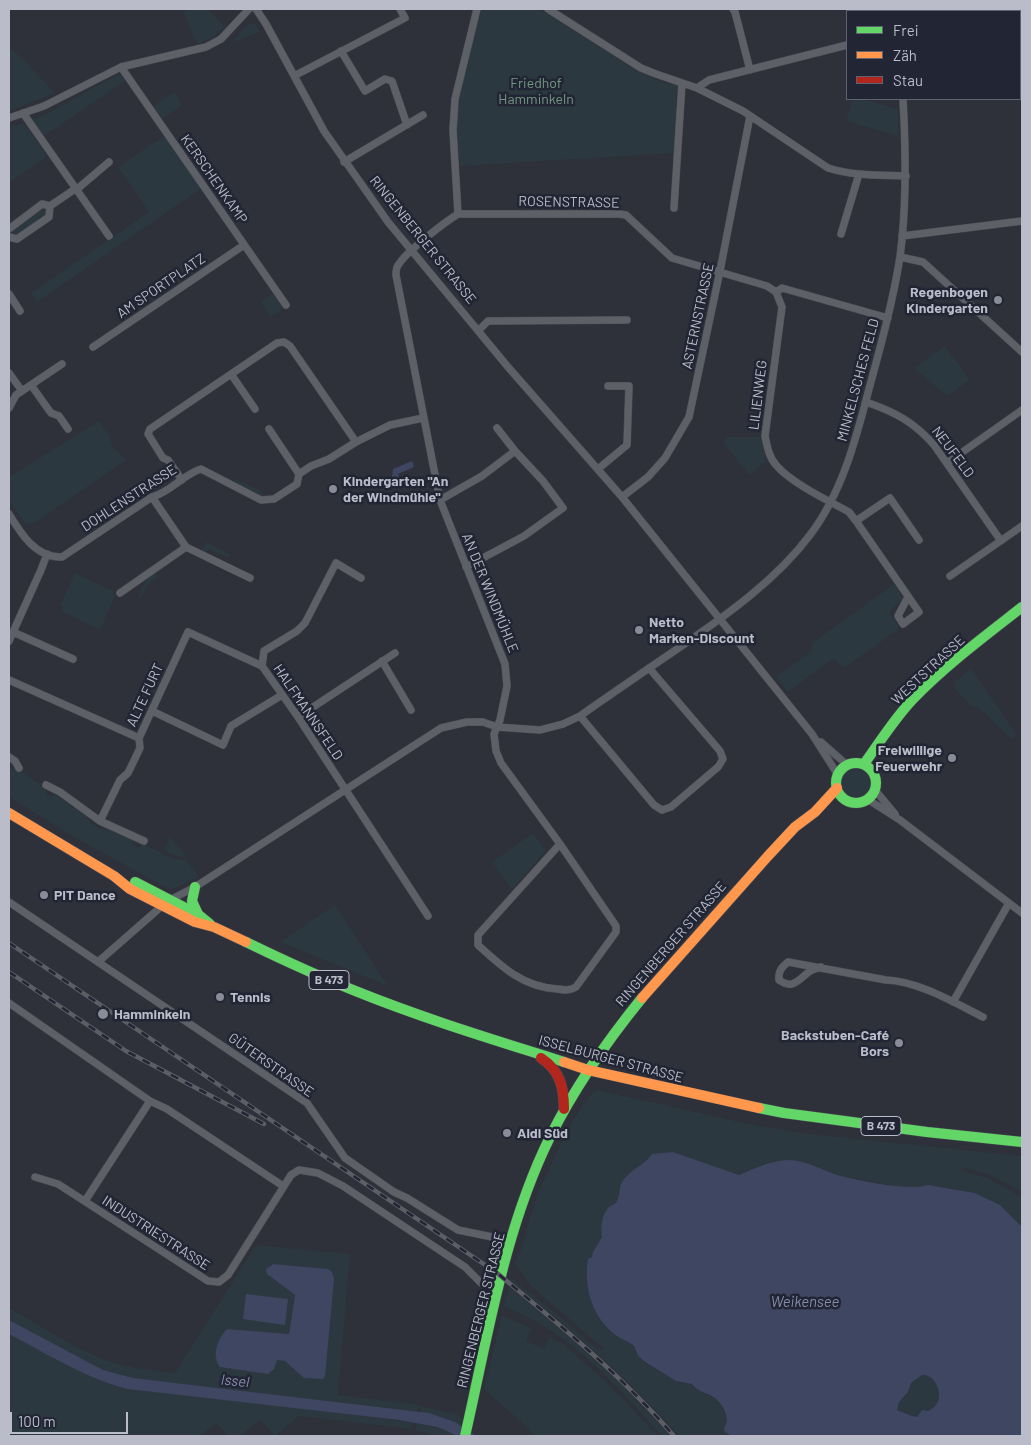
<!DOCTYPE html>
<html>
<head>
<meta charset="utf-8">
<style>
	body { margin:0 }
	#map { position:relative; width:1031px; height:1445px; overflow:hidden; background:#2e303a; font-family:Barlow,sans-serif }
	canvas { display:block }
	.frame { position:absolute; inset:0; border:10px solid #babcc9; pointer-events:none }
	.legend { position:absolute; left:846px; top:10px; width:175px; height:90px; box-sizing:border-box; background:#222534; border:1px solid #5f6170; margin:0; padding:6px 9px; list-style:none; font-size:15px; color:#babcc9 }
	.legend li { display:flex; align-items:center; gap:10px; height:25px }
	.legend b { width:25px; border:1px solid #5f6170 }
	.scale { position:absolute; left:10px; top:1412px; width:118px; height:22px; box-sizing:border-box; border:2px solid #babcc9; border-top:0; padding-left:6px; font-size:15px; line-height:18px; white-space:nowrap; color:#babcc9; -webkit-text-stroke:4px #222534; paint-order:stroke }
</style>
</head>
<body>
<div id="map">
<canvas width="1031" height="1445"></canvas>
<div class="frame"></div>
<ul class="legend">
<li><b style="height:6px;background:#63d668"></b>Frei</li>
<li><b style="height:6px;background:#ff974d"></b>Zäh</li>
<li><b style="height:6px;background:#b3261e"></b>Stau</li>
</ul>
<div class="scale">100 m</div>
</div>
<script>
const g = document.querySelector('canvas').getContext('2d');
g.lineJoin = 'round';
function fill(path, color) { g.fillStyle = color; g.fill(path, 'evenodd'); }
function stroke(path, color, width, dash) { g.strokeStyle = color; g.lineWidth = width; g.lineCap = dash ? 'butt' : 'round'; g.setLineDash(dash || []); g.stroke(path); }
function label(font, color, halo, rows, align = 'center') {
  g.font = font + ' Barlow,sans-serif'; g.lineWidth = 5; g.setLineDash([]); g.textBaseline = 'middle'; g.strokeStyle = halo; g.fillStyle = color; for (const [text, x, y, turn = 0] of rows) {
    g.save(); g.translate(x, y); g.rotate((+turn || 0) * Math.PI / 180); g.textAlign = isNaN(turn) ? turn : align; if (halo) g.strokeText(text, 0, 0); g.fillText(text, 0, 0); g.restore();
  }
}
fill(new Path2D(`
	M188 9H208L225 27 213 37 197 44 183 11Z
	M482 9H539L639 72 661 82 677 85 676 108H679L676 153 460 166 455 122 457 110 465 68Z
	M251 23 256 25 260 32 231 43 248 24Z
	M9 48 22 58 55 93 9 111Z
	M118 75H121L125 81 44 136 32 120C63 108 88 88 118 75Z
	M175 92 182 105 162 119 153 106Z
	M853 99H862L898 109V136L846 121Z
	M24 123 47 156 9 183V128Z
	M164 136 200 187 199 190 37 302 31 293 149 212 118 167Z
	M45 209 47 214 17 236 13 235 12 232 13 229 41 210Z
	M273 293 283 308 271 317 261 302Z
	M945 346 970 380 947 396 914 368Z
	M99 421 110 437 112 446 126 460 33 524 31 522 26 525 9 500V477Z
	M725 437H762L763 444 768 460 749 475 724 444Z
	M233 478 261 491 262 495 235 484Z
	M206 542 230 554 229 558 209 549 206 553 201 551Z
	M75 573 111 590 115 594 114 599 100 630 61 611 63 607 60 605Z
	M155 574 159 576 149 583 140 600 139 599 138 596 147 579Z
	M894 584 902 596V600L889 612 900 628 843 669 834 658 788 692 776 677 812 651V643Z
	M971 668 1016 734 1011 739 977 706 974 708 955 689V682Z
	M9 761V767L13 769 15 767 46 789 45 793 50 797 54 794 86 816 89 821 100 829 110 830 133 838V845L139 848 143 844 174 859 186 860 199 876 178 887 169 889 81 841 9 797Z
	M841 783a16 16 0 1 1 32 0a16 16 0 1 1-32 0Z
	M533 833 546 851 512 889 492 862Z
	M170 836 187 857 175 856 164 850Z
	M335 905 388 986 280 942Z
	M597 1090 758 1126 818 1135 1022 1156V1192L990 1175 962 1167 961 1170 987 1178 1022 1197V1227L1000 1205 975 1193 942 1187 928 1185 922 1187 896 1186 841 1176 806 1163 787 1160 771 1163 739 1175 673 1152 651 1157 637 1167 619 1188 618 1200 615 1204 610 1207C606 1222 601 1251 588 1260L586 1281 589 1294 624 1340 634 1346 638 1356 645 1363 676 1381 692 1384C698 1391 712 1397 721 1402L732 1436H679C629 1379 570 1328 510 1280L511 1278 560 1317 599 1351 604 1349 532 1287 515 1263C524 1247 527 1226 533 1208 540 1187 579 1098 597 1090Z
	M256 1245 350 1254 338 1395 413 1404 454 1414 458 1413 457 1415 463 1419 461 1426 445 1418 420 1412 421 1409 418 1408 416 1412 412 1411 133 1378 103 1370 9 1320V1308L71 1344V1345L107 1361 136 1368 175 1373ZM273 1264 328 1269 304 1378 285 1361 277 1360 227 1329 289 1334 295 1295 267 1274 268 1266Z
	M509 1287C567 1333 621 1381 670 1436H662C618 1387 568 1329 504 1307Z
	M502 1315 531 1328 526 1341 544 1349 550 1337 557 1342 563 1343 609 1385 658 1436H535L528 1428 484 1389Z
	M9 1334C47 1354 85 1378 127 1389L326 1411 413 1423 411 1429 299 1416 275 1436 260 1420 240 1436H228L216 1423 200 1436H9Z
	M922 1375C935 1374 943 1393 937 1403 935 1407 932 1409 928 1411L922 1410 917 1417 912 1416 897 1410 899 1402 908 1392 911 1383Z
	M417 1423 445 1430 457 1436H440L415 1430Z`), '#2b383f');
fill(new Path2D(`
	M412 461 414 467 398 474 399 476 398 479 392 478 393 469Z
	M673 1152 739 1175C753 1169 770 1161 786 1160 805 1159 823 1171 841 1176 861 1181 910 1191 928 1185L975 1193 1000 1205 1022 1227V1436H732L725 1432 724 1428C728 1422 727 1419 725 1412 717 1391 702 1397 692 1384L676 1381 645 1362 638 1356 634 1346C629 1341 622 1340 617 1336 593 1319 583 1288 588 1259L592 1257 593 1252 602 1237C601 1229 601 1216 608 1208 611 1205 615 1205 617 1201 622 1189 616 1186 629 1174 636 1167 647 1162 652 1154ZM922 1375C935 1374 943 1393 937 1403 935 1407 932 1409 928 1411L922 1410 917 1417 912 1416 897 1410 899 1402 908 1392 911 1383Z
	M273 1264 328 1269 332 1272 334 1279 325 1376 323 1379 304 1378 285 1361 277 1360 274 1369 268 1374 220 1367C211 1354 218 1339 227 1329L289 1334 295 1295 267 1274 266 1269Z
	M246 1294 288 1299 285 1325 243 1319Z
	M9 1320 103 1370 133 1378 429 1413 455 1422 476 1436H457L445 1430 437 1427 399 1420 127 1389C85 1378 47 1354 9 1334Z`), '#3f4662');
const street = new Path2D(`
	M256 9 266 24 324 131 388 222 508 367 622 497 812 734 838 775
	M548 9 641 68 656 74 697 88 743 111 828 168C853 176 880 175 906 176
	M733 9 735 12 750 70
	M890 9 891 11
	M966 11 974 9
	M341 51 365 91 385 79 392 81 407 125
	M121 67 286 305
	M294 76 405 18 400 9
	M697 88 709 80 847 45
	M23 113 109 236
	M9 118 44 106 121 67 206 47 221 39 249 9
	M344 162 423 115
	M76 190 109 162
	M674 208 682 83
	M458 214 453 130 455 99 477 9
	M9 229 42 204 50 206 75 189
	M841 234 859 174
	M902 236 1022 221
	M9 237 17 239 49 217 50 206
	M900 257 923 262 1022 352
	M776 292 782 288 888 318
	M9 294 20 311
	M479 330 488 321 627 320
	M93 347 244 245
	M9 373 22 391
	M231 374 255 409
	M31 385 51 413 59 416 68 429
	M866 402C895 412 914 422 934 445L1001 541
	M9 408 16 395 62 364
	M497 428 515 451
	M269 429 299 474
	M947 463 1022 410
	M598 469 627 445 629 386H608
	M182 480 168 460 163 458 148 434 150 429 277 343 284 342 290 346 356 442
	M622 497 648 477 665 458 689 417 720 271 750 116
	M440 500 482 476 515 451 543 481 563 508 524 536 466 567
	M9 514C21 534 36 558 62 557L152 497C171 492 182 475 201 469L261 500 274 499 297 484 299 474 311 466 329 459 356 442 390 425 423 418
	M856 521 890 498 919 540
	M186 547 250 578
	M950 576 1022 526
	M120 593 186 547 152 497
	M13 632 73 659
	M9 641 41 570 47 554
	M382 661 411 710
	M262 666 264 651 297 631 305 623 336 563 361 578
	M9 680 139 738
	M152 711 223 745 231 726 282 695
	M580 716 654 805 662 810 671 807 718 767 723 759 720 751 649 668
	M298 717 395 653
	M821 742 847 765
	M9 757 15 761 19 768
	M46 785 60 792 100 821 144 841
	M875 790 895 814
	M867 799 900 820 1022 913
	M100 821 120 780 128 773 140 748 139 738 188 632 262 666 298 717 428 916
	M560 844 501 763 496 751 494 734 500 720 507 686 505 664 440 500 396 275C396 271 396 267 399 264 407 251 445 222 458 214H619L626 215 672 258 767 286 776 292 782 307 765 436C767 446 769 457 776 465 791 483 829 501 849 512L856 521 919 612 903 624 898 616 908 597
	M560 844 616 926V932L576 987C570 991 564 990 557 989 523 987 502 967 478 945V935Z
	M170 900 195 887 441 728 467 722H483L497 727 540 730 563 724 580 716C614 692 648 669 683 645 728 614 777 579 810 535 842 493 856 439 869 389 881 345 893 301 900 257 907 204 906 151 903 99
	M9 902 307 1103 345 1158 394 1192 407 1198 458 1230 512 1241
	M98 962 163 905
	M821 967C817 968 813 969 810 971 798 980 793 990 779 980 778 971 782 967 788 962L886 980C918 981 955 1003 983 1017
	M953 1002 1009 903
	M9 1003 150 1101 167 1109 283 1186
	M35 1177 58 1184 208 1281 219 1282 228 1275 291 1175 299 1170 318 1173 343 1186 465 1267 481 1283
	M85 1201 150 1101`);
const fast = new Path2D(`
	M836 783a20 20 0 1 1 40 0a20 20 0 1 1-40 0Z
	M864 764C880 742 894 719 913 699 946 665 985 636 1022 607
	M135 882 199 915 210 924
	M195 887 192 901 198 914
	M246 942C283 960 320 977 358 992 425 1019 495 1040 564 1062
	M759 1108 784 1113 927 1132 1022 1142
	M465 1436C488 1336 504 1230 550 1137 575 1087 607 1041 642 998`);
const slow = new Path2D(`
	M9 813 114 876 130 889 195 922 214 927 246 942
	M642 998 768 856 795 827 815 812 837 788
	M564 1062 588 1070 759 1108`);
const jam = new Path2D(`
	M541 1058C560 1070 564 1088 564 1109`);
stroke(street, '#4c4d54', 8);
stroke(fast, '#4c4d56', 11);
stroke(slow, '#4c4d56', 11);
stroke(jam, '#4c4d56', 11);
stroke(street, '#5e6068', 7);
stroke(fast, '#63d668', 10);
stroke(slow, '#ff974d', 10);
stroke(jam, '#b3261e', 10);
const rail = new Path2D(`
	M9 943 497 1273C559 1324 621 1375 674 1436
	M9 972 126 1051 264 1124`);
stroke(rail, '#5c5e66', 4.5);
stroke(rail, '#222534', 2.5, [8]);
for (const [x, y, r, color] of [
	[998,300,5,"#898b97"],
	[333,489,5,"#898b97"],
	[639,630,5,"#898b97"],
	[952,758,5,"#898b97"],
	[44,895,5,"#898b97"],
	[220,997,5,"#898b97"],
	[103,1014,6,"#898b97"],
	[899,1043,5,"#898b97"],
	[507,1133,5,"#898b97"]
]) { const dot = new Path2D(); dot.arc(x, y, r, 0, 2 * Math.PI); g.fillStyle = color; g.fill(dot); stroke(dot, '#222534', 2); }
for (const [x, y, w] of [
	[329,980,40],
	[881,1126,40]
]) { const box = new Path2D(); box.roundRect(x - w / 2, y - 9.5, w, 19, 4); g.fillStyle = '#222534'; g.fill(box); stroke(box, '#babcc9', 1); }
label('bold 12px', '#babcc9', null, [
	["B 473",329,980],
	["B 473",881,1126]
]);
label('14px', '#749784', '#222534', [
	["Friedhof",536,83],
	["Hamminkeln",536,99]
]);
label('14px', '#babcc9', '#222534', [
	["KERSCHENKAMP",214,179,55],
	["ROSENSTRASSE",569,202,1],
	["RINGENBERGER STRASSE",423,240,51],
	["AM SPORTPLATZ",161,286,-34],
	["ASTERNSTRASSE",698,316,-78],
	["MINKELSCHES FELD",858,380,-75],
	["LILIENWEG",758,395,-83],
	["NEUFELD",953,452,53],
	["DOHLENSTRASSE",129,498,-33],
	["AN DER WINDMÜHLE",490,593,68],
	["WESTSTRASSE",928,670,-43],
	["ALTE FURT",145,695,-65],
	["HALFMANNSFELD",308,712,56],
	["RINGENBERGER STRASSE",671,944,-49],
	["ISSELBURGER STRASSE",611,1059,15],
	["GÜTERSTRASSE",271,1065,35],
	["INDUSTRIESTRASSE",156,1233,33],
	["RINGENBERGER STRASSE",481,1310,-76]
]);
label('bold 14px', '#babcc9', '#222534', [
	["Regenbogen",988,292,"right"],
	["Kindergarten",988,308,"right"],
	["Kindergarten \"An",343,481],
	["der Windmühle\"",343,497],
	["Netto",649,622],
	["Marken-Discount",649,638],
	["Freiwillige",942,750,"right"],
	["Feuerwehr",942,766,"right"],
	["PIT Dance",54,895],
	["Tennis",230,997],
	["Hamminkeln",114,1014],
	["Backstuben-Café",889,1035,"right"],
	["Bors",889,1051,"right"],
	["Aldi Süd",517,1133]
], 'left');
label('italic 15px', '#858dad', '#222534', [
	["Weikensee",805,1302],
	["Issel",235,1381,6]
]);
</script>
</body>
</html>
